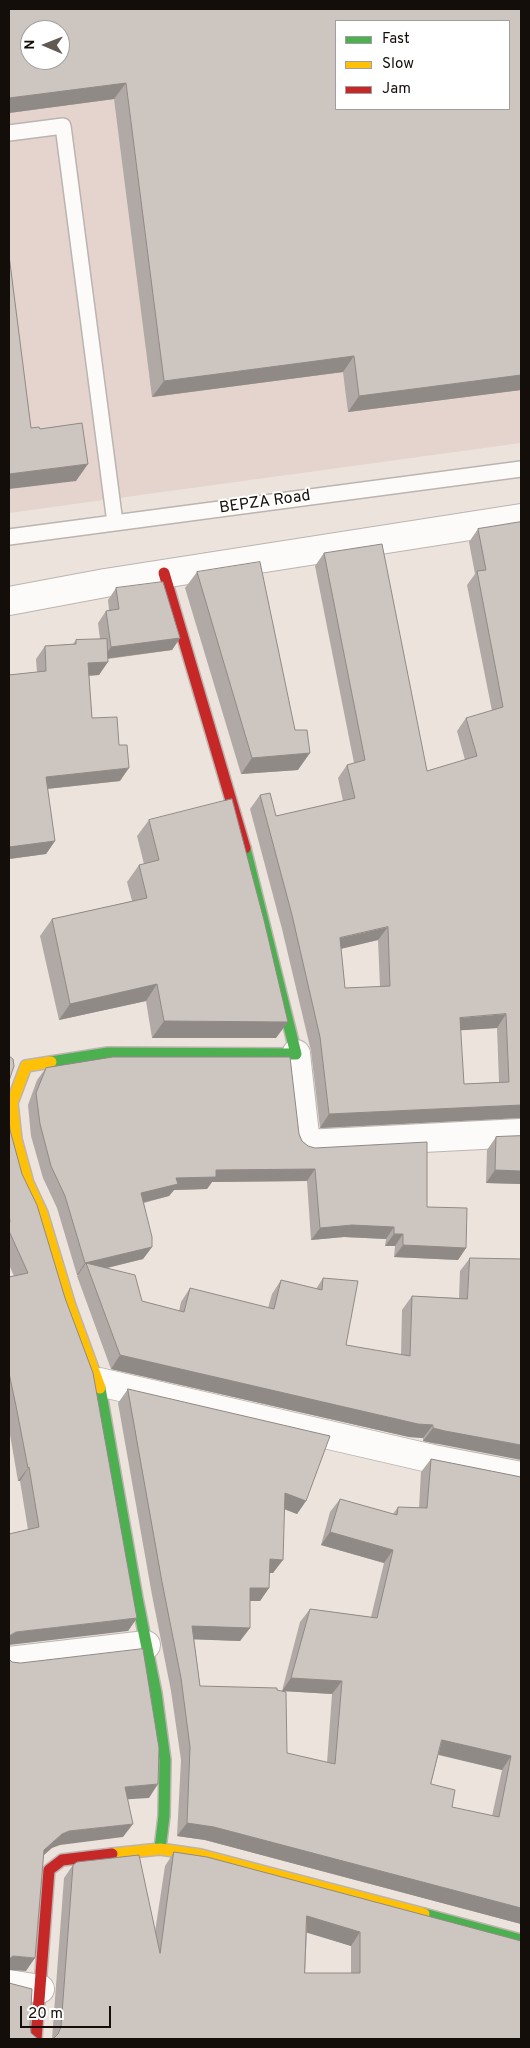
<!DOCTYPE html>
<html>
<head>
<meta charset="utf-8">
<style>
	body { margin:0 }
	#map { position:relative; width:530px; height:2048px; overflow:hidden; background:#ede3dd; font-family:Overpass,sans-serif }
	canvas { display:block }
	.frame { position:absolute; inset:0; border:10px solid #140e0b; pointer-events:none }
	.legend { position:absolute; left:335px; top:20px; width:175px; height:90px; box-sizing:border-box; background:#fff; border:1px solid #a19f9d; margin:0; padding:6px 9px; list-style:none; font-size:15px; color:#140e0b }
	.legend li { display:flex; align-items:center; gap:10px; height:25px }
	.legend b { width:25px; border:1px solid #a19f9d }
	.north { position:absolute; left:20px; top:20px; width:50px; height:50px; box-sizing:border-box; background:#fff; border:1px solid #a19f9d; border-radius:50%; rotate:271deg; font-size:14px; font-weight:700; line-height:20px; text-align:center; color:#140e0b }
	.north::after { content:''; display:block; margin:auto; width:18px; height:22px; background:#605954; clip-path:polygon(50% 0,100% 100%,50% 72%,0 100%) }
	.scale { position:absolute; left:20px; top:2006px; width:91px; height:22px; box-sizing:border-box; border:2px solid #140e0b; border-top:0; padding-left:6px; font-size:15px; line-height:18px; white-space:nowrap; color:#140e0b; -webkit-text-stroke:4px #fff; paint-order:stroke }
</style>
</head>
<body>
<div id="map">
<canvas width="530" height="2048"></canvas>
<div class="frame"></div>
<ul class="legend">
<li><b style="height:6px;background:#4caf50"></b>Fast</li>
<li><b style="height:6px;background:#ffc107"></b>Slow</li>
<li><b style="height:6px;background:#c62828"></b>Jam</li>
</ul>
<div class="north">N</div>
<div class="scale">20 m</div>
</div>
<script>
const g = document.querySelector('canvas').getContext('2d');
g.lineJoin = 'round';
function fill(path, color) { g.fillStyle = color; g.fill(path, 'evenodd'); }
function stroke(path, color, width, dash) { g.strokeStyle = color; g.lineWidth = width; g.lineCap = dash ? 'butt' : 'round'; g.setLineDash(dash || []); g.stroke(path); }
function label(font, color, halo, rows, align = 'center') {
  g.font = font + ' Overpass,sans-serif'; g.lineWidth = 4; g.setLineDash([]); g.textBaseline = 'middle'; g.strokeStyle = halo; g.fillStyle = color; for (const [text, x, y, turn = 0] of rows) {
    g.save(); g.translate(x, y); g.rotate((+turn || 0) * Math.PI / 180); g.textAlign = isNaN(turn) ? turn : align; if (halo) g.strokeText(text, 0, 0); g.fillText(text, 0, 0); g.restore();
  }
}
fill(new Path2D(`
	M9 9H521V443L9 513ZM336 21H509V109H336ZM30 30H60V60H30Z`), '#e5d3ce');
const lane = new Path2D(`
	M9 133 63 126 115 523
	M9 537 521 469`);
const street = new Path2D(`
	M9 601 105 583 521 518
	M296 1054 306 1144 521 1133
	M99 1382 433 1459 521 1476
	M9 1661 146 1645
	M9 1984 40 1989`);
const fast = new Path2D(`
	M51 1062 108 1053 296 1054 245 848
	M100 1388 137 1598 156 1693 165 1760 164 1816 160 1849
	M424 1914 521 1940`);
const slow = new Path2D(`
	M51 1062 26 1066 12 1103 16 1139 28 1183 42 1213 70 1306 100 1388
	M112 1854 160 1849 201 1855 424 1914`);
const jam = new Path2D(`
	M164 573 245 848
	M36 2039 49 1870 62 1860 112 1854`);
stroke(lane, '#bcb4b0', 18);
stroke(street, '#bcb4b0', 30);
stroke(fast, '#bcb4b0', 14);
stroke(slow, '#bcb4b0', 14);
stroke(jam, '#bcb4b0', 14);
stroke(lane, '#fcfbfa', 15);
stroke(street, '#fcfbfa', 28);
stroke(fast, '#4caf50', 11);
stroke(slow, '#ffc107', 11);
stroke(jam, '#c62828', 11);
fill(new Path2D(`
	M9 9H521V390L348 412 343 372 152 397 114 99 9 113Z
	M521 522 520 1117 320 1128 311 1051 282 929 250 809 260 795 276 816 343 801 338 778 347 765 354 763 315 566 324 553 427 771 465 760 457 731 466 718 492 711 467 585 475 574 469 542 478 529ZM378 940 380 987 345 988 341 949ZM497 1028 499 1082 464 1084 460 1030Z
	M197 572 295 730 298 770 241 774 185 588Z
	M116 588 180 638 172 650 108 659 99 675 89 676 92 718 120 781 47 789 55 841 46 854 9 859V675L37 672 36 659 45 646 73 644 76 640 100 639 98 623 106 611 109 610 108 600Z
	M149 820 276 1038H152L146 1001 59 1020 40 936 52 919 132 901 127 882 139 865 144 864 137 836Z
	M46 1068 299 1134 302 1141 308 1146 427 1207 466 1248 458 1260 394 1257 395 1246H385L386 1239 344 1237 311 1240 307 1181 212 1182 207 1189 174 1190 169 1196 144 1203 152 1247 143 1259 107 1268 142 1301 179 1311 181 1302 190 1288 268 1308 272 1294 281 1280 316 1289 323 1278 346 1345 401 1355 402 1310 412 1296 459 1298 460 1271 470 1258 521 1259 436 1444 423 1441V1438L409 1437 111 1369 77 1276 78 1275H77L57 1208 43 1178 31 1136 28 1105 37 1080Z
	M9 1118 10 1130 137 1618 128 1631 28 1530 20 1481H18L9 1429V1277L14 1276 9 1265Z
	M521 1136V1184L486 1183 487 1150 496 1137Z
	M128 1389 306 1501 297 1514 285 1509 273 1573H269V1588L260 1601H250V1628L240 1641 194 1639 200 1686 287 1753 327 1763 332 1694 282 1691 300 1622 310 1609 371 1617 384 1563 321 1545 330 1512 340 1499 393 1514 398 1507 419 1508 421 1472 431 1459 521 1477V1924L205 1840 177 1836 181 1760 171 1691 152 1595 118 1403ZM438 1755 502 1770 492 1816 452 1807 431 1784Z
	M174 1852 521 1941V2039H52L64 1878 73 1865 155 1932 165 1866ZM307 1932 351 1946V1973H305Z`), '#b0a9a5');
fill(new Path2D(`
	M126 83 114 99 9 113V98Z
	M354 356 343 372 152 397 164 381Z
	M521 375V390L348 412 359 396Z
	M88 464 76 481 9 489V474Z
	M180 638 172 650 103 659 111 647Z
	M108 662 99 675 79 676 88 663Z
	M310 753 298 770 241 774 252 758Z
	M129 768 120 781 36 790 46 777Z
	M55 841 46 854 9 859V847Z
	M388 927 378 940 331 951 340 938Z
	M157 984 146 1001 59 1020 70 1004Z
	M506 1014 497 1028 451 1031 460 1018Z
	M164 1021 288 1022 276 1038H152Z
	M521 1105V1118L320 1128 329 1114Z
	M315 1169 307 1181 212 1182 207 1189 174 1190 169 1196 133 1205 141 1193 176 1178 216 1170Z
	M495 1170 521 1171V1184L486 1183Z
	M352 1225 394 1227 386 1239 344 1237 311 1240 320 1228Z
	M394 1234H403L395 1246H385Z
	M403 1245 466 1248 458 1260 394 1257Z
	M152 1247 143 1259 90 1272 86 1263Z
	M85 1263H86L78 1275H77Z
	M120 1355 433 1425 423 1438 409 1437 111 1369Z
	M433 1428 521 1445V1460L423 1441Z
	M29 1467 20 1481H18L28 1468Z
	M285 1493 306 1501 297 1514 276 1506Z
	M330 1532 393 1550 384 1563 321 1545Z
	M270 1559 283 1560 273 1573H260Z
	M250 1588H269L260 1601H241Z
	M137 1618 128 1631 9 1645V1636L16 1632Z
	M192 1626 250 1628 240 1641 183 1639Z
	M291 1678 342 1681 332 1694 282 1691Z
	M442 1740 511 1756 502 1770 432 1753Z
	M158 1784 149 1798 116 1800 125 1787Z
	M187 1823 214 1827 521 1908V1924L205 1840 177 1836Z
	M133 1824 123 1837 60 1845 52 1848 35 1863 44 1850 62 1834 69 1831Z
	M307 1916 360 1932 351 1946 298 1930Z
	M13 1956 35 1958 26 1971 9 1970V1959Z`), '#908a86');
const building = new Path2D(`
	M9 9H521V375L359 396 354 356 164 381 126 83 9 98ZM336 21H509V109H336ZM30 30H60V60H30Z
	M9 255 31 428 39 427 40 429 82 423 88 464 9 474Z
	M521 522V1105L329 1114 320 1037 292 915 260 795 270 793 276 816 355 798 347 765 365 760 324 553 382 544 427 771 477 756 466 718 503 707 477 571 486 570 478 529ZM388 927 390 986 345 988 340 938ZM506 1014 509 1082 464 1084 460 1018Z
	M260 562 295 730H307L310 753 252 758 197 572Z
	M163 582 180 638 111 647 106 611 119 609 116 588Z
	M107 639 108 662 88 663 92 718 117 717 119 745H127L129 768 46 777 55 841 9 847V675L46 671 45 646 76 644V640Z
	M232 799 264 920 288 1022 164 1021 157 984 70 1004 52 919 147 898 139 865 159 860 149 820Z
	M9 1056 13 1059 14 1066 9 1081Z
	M113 1057H290L299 1134 302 1141 308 1146 315 1148 427 1142V1207L467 1208 466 1248 403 1245V1234H394V1227L352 1225 320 1228 315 1169 216 1170V1177L176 1178 178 1184 141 1193 152 1237V1247L85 1263 65 1196 51 1166 40 1124 36 1093 46 1068Z
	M9 1118 10 1130 22 1174 37 1205 65 1298 93 1373 137 1618 16 1632 9 1636V1534L39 1527 29 1467 28 1468 16 1406 9 1373V1277L28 1273 9 1231V1223L10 1222 9 1212Z
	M521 1136V1171L495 1170 496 1137Z
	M470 1258 521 1259V1445L445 1431 433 1428V1425L418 1424 120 1355 86 1263 135 1275 142 1301 184 1312 190 1288 274 1309 281 1280 322 1290 323 1278 358 1281 346 1345 410 1356 412 1296 467 1299Z
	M128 1389 330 1436 306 1501 285 1493 283 1560 270 1559 269 1588H250V1628L192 1626 200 1686 277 1688V1690L286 1692 287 1753 335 1764 342 1681 291 1678 310 1609 377 1618 393 1550 330 1532 340 1499 397 1515 398 1507 427 1508 431 1459 521 1477V1908L214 1827 187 1823 190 1747 181 1678 162 1582ZM442 1740 511 1756 499 1817 452 1807 455 1790 431 1784Z
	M143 1649 159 1748 158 1784 125 1787 133 1824 69 1831 62 1834 44 1850 35 1958 13 1956 9 1959V1659L12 1662 20 1663Z
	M174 1852 207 1857 521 1941V2039H53L58 2034 61 2027 73 1865 77 1862 139 1855 160 1953ZM307 1916 360 1932V1973H305Z
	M9 1983 32 1989 30 2025 31 2033 38 2039H9Z`);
fill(building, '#cdc5c0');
stroke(building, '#908a86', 1);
label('16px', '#140e0b', '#fff', [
	["BEPZA Road",265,503,-8]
]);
</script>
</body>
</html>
